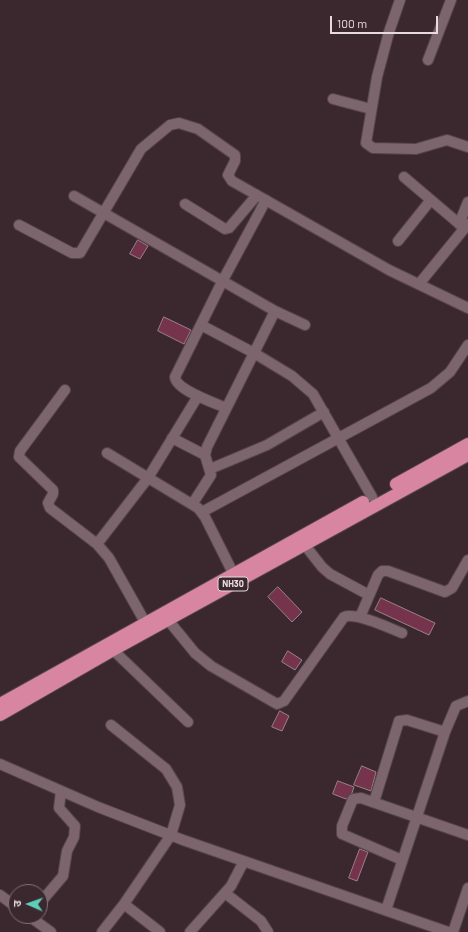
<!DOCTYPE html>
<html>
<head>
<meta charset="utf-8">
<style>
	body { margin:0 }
	#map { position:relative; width:468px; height:932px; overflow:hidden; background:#3b282e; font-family:Barlow,"Noto Sans Devanagari",sans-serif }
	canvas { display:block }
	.north { position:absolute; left:8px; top:884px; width:40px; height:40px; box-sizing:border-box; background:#3b282e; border:1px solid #806f74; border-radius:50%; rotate:272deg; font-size:11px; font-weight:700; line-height:16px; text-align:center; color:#e7dade }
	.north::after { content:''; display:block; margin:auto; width:14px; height:18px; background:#5dceb9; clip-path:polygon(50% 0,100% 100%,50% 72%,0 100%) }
	.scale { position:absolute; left:330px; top:16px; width:108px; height:18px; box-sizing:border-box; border:2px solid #e7dade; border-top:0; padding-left:5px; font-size:12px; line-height:14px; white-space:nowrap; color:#e7dade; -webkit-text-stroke:3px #3b282e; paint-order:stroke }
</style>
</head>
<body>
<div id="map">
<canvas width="468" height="932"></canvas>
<div class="north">उ</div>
<div class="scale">100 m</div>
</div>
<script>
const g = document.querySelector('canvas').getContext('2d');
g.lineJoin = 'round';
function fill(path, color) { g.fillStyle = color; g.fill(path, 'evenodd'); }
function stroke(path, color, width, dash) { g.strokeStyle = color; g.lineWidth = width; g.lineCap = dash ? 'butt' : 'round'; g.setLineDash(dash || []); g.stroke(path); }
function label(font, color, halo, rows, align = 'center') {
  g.font = font + ' Barlow,sans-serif'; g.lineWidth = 3; g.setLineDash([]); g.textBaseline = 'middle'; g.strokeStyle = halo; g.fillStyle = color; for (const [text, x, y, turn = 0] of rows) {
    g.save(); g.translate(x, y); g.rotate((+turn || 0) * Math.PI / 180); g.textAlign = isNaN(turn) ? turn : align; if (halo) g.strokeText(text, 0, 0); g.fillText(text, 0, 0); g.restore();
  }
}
const building = new Path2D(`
	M138 240 148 246 140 259 130 254Z
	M164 317 191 330 184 344 158 331Z
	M278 587 302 612 292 622 268 597Z
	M381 598 435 623 429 635 375 610Z
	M288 651 302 660 295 670 282 662Z
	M280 711 289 716 282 731 272 727Z
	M362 766 376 772 371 791 354 785Z
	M338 781 354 787 352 793 346 799 333 794Z
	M360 849 368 852 357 881 349 878Z`);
fill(building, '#76334c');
stroke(building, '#998288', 1);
const minor = new Path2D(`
	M400 0 389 32 377 77 366 143 373 148 416 149 447 140 468 147
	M428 60 451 0
	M333 99 371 109
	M404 177 464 228
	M74 196 275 311 305 325
	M185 204 225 229 229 228 257 195
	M459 224 468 202
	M19 225 72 253H80L141 149 170 125 179 123 198 129 235 155V161L228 175 232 181 389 270 468 308
	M398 241 430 201
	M419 284 468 224
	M201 325 254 353 292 376 313 394 372 497
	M65 390 20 451 19 457 53 490V494L48 503 50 508 97 544 109 558 145 622
	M226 408C215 403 176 390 175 377L223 280 266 200
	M172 438 205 455
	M107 453 198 508 205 517 233 573
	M210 469 267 445 324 412
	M193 503 211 475 205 455 207 447 275 311
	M202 512 431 388 450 372 468 345
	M97 544 148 478 198 396
	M304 544 322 567 330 574 369 595
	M360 617 378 575 382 571H388L445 592 452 588 468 560
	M168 620 195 653 211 666 277 704 284 701 344 617C356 612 389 628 402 633
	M113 650 188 722
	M0 764 98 807 183 840 448 932
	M374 802 399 721 407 720 445 732
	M402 860 342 834V826L353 799 361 798 468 835
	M225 893 261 921 268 932
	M0 895 16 907
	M40 903 63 876 67 851 74 837 75 826 59 808 61 791
	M124 904 160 932
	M386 910 445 732 456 706 468 701
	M29 916 51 932
	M102 932 124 904 171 835 180 805 177 787 166 769 111 725
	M190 932 231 886 244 861
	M453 932 468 888`);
const highway = new Path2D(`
	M396 484 468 444
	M0 704 363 502
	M0 715 113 650 468 455`);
stroke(minor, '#54454a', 12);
stroke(highway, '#54454a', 14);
stroke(minor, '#7c656c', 10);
stroke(highway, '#d785a1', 12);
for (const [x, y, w] of [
	[233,584,30]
]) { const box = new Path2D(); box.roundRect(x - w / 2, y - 7, w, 14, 3); g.fillStyle = '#3b282e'; g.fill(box); stroke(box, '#e7dade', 1); }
label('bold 9px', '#e7dade', null, [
	["NH30",233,584]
]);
</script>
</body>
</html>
